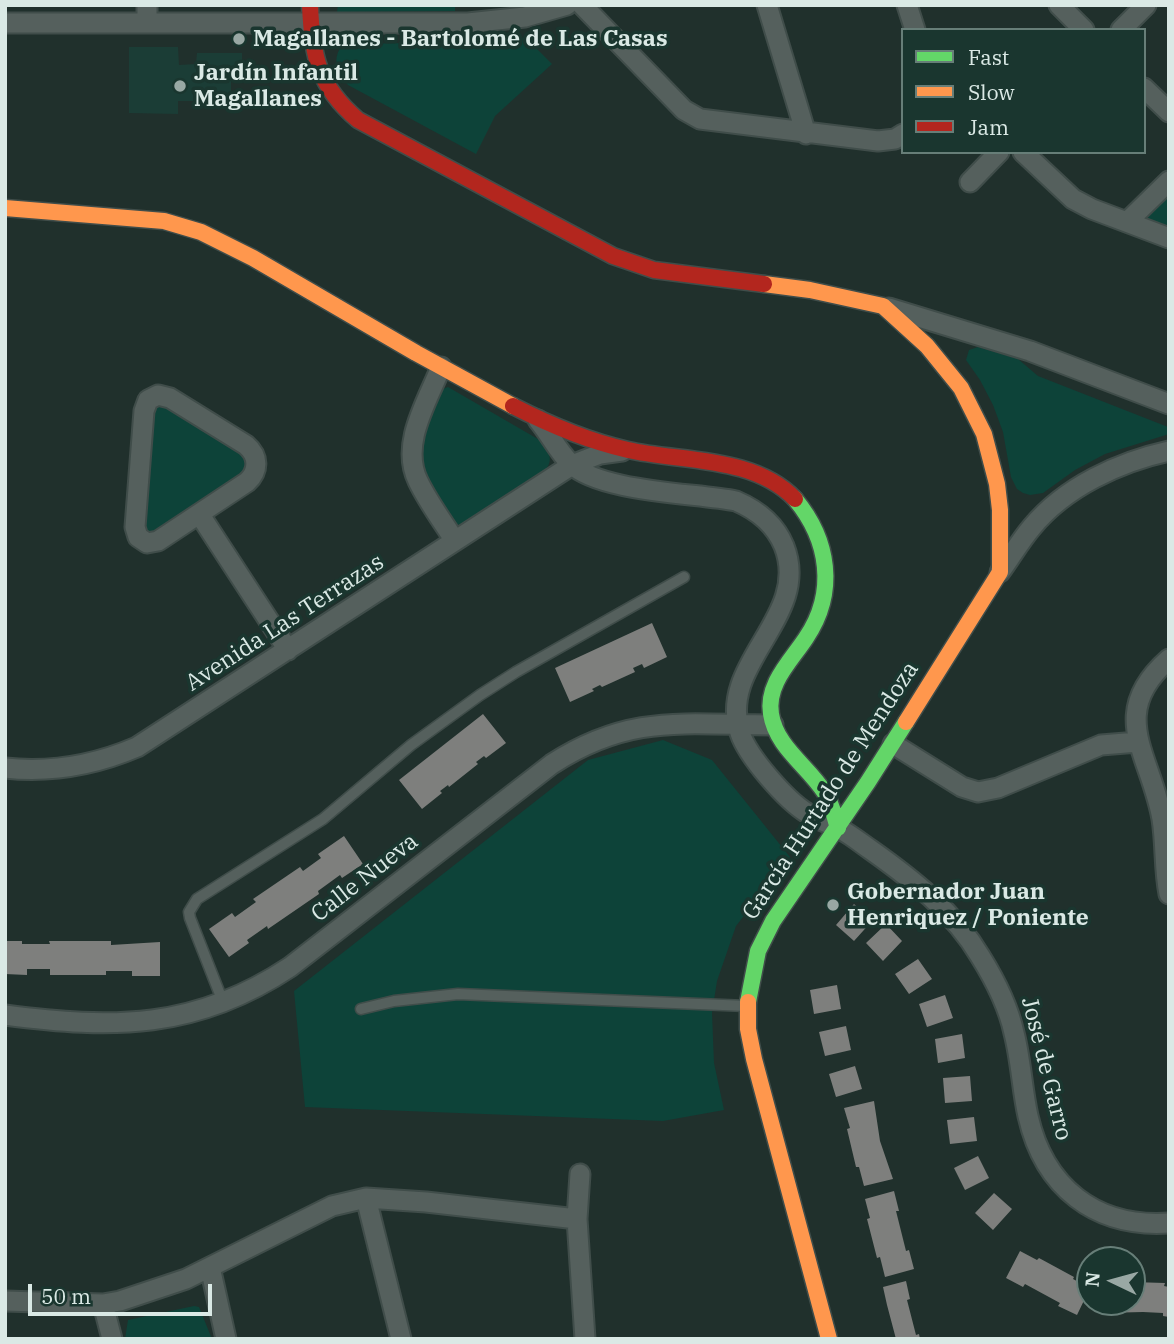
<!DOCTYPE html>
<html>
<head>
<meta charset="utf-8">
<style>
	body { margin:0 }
	#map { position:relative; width:1174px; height:1344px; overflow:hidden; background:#20302c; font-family:"IBM Plex Serif",serif }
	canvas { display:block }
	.frame { position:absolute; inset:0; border:7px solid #dae9e5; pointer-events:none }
	.legend { position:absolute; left:901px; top:28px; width:245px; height:126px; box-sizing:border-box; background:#1a362f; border:2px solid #677e78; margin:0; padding:9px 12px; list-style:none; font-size:21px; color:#dae9e5 }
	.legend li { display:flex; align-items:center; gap:14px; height:35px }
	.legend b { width:35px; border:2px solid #677e78 }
	.north { position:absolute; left:1076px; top:1246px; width:70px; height:70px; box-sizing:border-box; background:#1a362f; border:2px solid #677e78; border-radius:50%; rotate:275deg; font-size:19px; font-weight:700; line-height:28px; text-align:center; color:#dae9e5 }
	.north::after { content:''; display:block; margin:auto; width:24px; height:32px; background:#99a8a4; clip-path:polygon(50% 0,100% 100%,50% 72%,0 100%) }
	.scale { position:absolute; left:28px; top:1284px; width:184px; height:32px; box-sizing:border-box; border:4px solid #dae9e5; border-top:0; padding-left:9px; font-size:21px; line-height:24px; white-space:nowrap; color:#dae9e5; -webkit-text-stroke:5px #1a362f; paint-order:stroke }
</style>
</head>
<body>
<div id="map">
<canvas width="1174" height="1344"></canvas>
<div class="frame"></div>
<ul class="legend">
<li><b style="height:9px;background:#63d668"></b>Fast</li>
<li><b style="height:9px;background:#ff974d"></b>Slow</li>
<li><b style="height:9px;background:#b3261e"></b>Jam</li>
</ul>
<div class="north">N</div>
<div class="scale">50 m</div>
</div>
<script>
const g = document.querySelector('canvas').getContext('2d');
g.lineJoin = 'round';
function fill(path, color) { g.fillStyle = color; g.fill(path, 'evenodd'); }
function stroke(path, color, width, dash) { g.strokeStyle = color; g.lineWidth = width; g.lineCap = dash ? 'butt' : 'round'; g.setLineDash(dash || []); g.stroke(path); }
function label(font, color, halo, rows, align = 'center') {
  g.font = font + ' "IBM Plex Serif",serif'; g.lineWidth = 7; g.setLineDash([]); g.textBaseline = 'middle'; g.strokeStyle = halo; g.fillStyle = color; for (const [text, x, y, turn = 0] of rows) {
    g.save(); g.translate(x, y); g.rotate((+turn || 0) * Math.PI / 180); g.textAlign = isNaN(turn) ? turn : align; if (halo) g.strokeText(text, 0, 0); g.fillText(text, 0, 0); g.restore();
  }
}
fill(new Path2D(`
	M129 47H178L179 65 196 64 197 53H242V71L231 72V106L196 107V101H178V114L129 113Z`), '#1b3d36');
fill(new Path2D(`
	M338 5H455V11L337 12Z
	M526 38 552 64 495 116 476 154 348 85C337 72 331 59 343 44L481 42Z
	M1169 196V228L1146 219Z
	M978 347 1018 359 1038 376 1168 427 1169 434 1105 454 1075 470 1043 493 1030 495 1023 493 1017 489 1011 477 1003 432 993 405 980 380 966 360 969 350Z
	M448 387 543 442C551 454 554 464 541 474L460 525 454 524 420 470 417 443 440 390Z
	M159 400 247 454V472L149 536 143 533 151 408Z
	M663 740 712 760 790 857 736 926 717 981 712 1013 714 1063 724 1110 663 1121 305 1107 294 991 588 760Z
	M194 1306 199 1307 212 1339H125L128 1320Z`), '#0d4339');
fill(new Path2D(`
	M652 623 667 657 644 668 642 664 633 668 635 672 602 687 600 685 592 689 594 691 570 702 555 668Z
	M483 714 506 743 486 758 484 756 476 762 478 764 449 787 448 785 440 791 442 793 422 809 399 780Z
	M344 836 363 864 342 878 340 875 318 891 319 894 268 929 267 926 247 940 249 943 229 957 209 929 232 913 235 917 256 902 253 899 300 867 303 871 321 858 318 854Z
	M854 904 872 921 854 941 836 925Z
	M886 924 902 941 883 961 866 943Z
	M5 941H22V944H50L49 941H111V945L160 942V976H132V971H106V975H50V969H27V975L5 974Z
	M918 959 932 979 909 994 895 974Z
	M837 985 841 1009 814 1014 810 990Z
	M945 995 953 1018 927 1027 919 1004Z
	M846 1026 851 1050 825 1056 819 1032Z
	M962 1034 965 1058 938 1063 935 1039Z
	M855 1066 862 1089 836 1097 829 1074Z
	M970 1076 972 1101 945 1103 943 1078Z
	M874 1101 880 1141 893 1179 864 1186 859 1167H856L847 1129 850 1128 844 1108Z
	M974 1117 977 1141 950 1144 947 1120Z
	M978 1156 989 1178 965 1190 954 1168Z
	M894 1191 899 1211H896L906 1251 909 1250 914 1269 885 1277 880 1257 877 1258 867 1219 870 1218 865 1199Z
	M994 1193 1012 1209 993 1230 975 1213Z
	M1020 1251 1037 1260 1039 1258 1074 1277 1073 1279 1090 1288 1077 1315 1058 1306 1060 1303 1025 1284 1023 1287 1006 1278Z
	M906 1281 910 1299 907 1300 916 1335 919 1334 920 1339H896L887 1305 883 1287Z
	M1132 1282 1165 1283 1164 1286 1169 1287V1317L1163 1316V1313L1143 1312 1103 1313V1302H1132Z`), '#7e7f7d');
const lane = new Path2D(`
	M223 1002 190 918 189 912 197 899 323 819 411 745 480 695 516 672 684 577
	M361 1009 394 1001 458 994 747 1006`);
const street = new Path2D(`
	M147 5V23
	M582 5 684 110 700 119 878 141 895 139 903 134
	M767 5 806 134
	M907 5 915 30
	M1059 5 1084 30
	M5 23H468L525 17 567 5
	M1121 30 1146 5
	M1144 88 1169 112
	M1023 152 1073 199 1092 209 1169 238
	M970 182 999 152
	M1127 222 1169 181
	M889 308 1030 351 1169 404
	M441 367C427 402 400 444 418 481 428 502 443 522 455 541
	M158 395 170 398 246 445C259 456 259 471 247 482L158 541 147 543 138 537 135 527 144 411 148 400Z
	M538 420C550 434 558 452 571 464 600 492 695 493 736 501 757 510 775 524 784 546 812 617 717 663 740 733 748 757 786 800 807 813 817 820 830 823 840 829 851 835 861 843 871 850 912 879 954 912 980 956 995 980 1008 1005 1014 1033 1021 1060 1022 1089 1028 1116 1044 1187 1095 1228 1169 1223
	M200 515 288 650
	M1000 572C1011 557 1020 541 1032 527 1065 487 1119 462 1169 451
	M1169 659C1106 714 1151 755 1162 819 1166 844 1164 869 1169 894
	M893 744 962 787 978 792 998 788 1101 745 1138 742
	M5 768C51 773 95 765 137 747L572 465 600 454 622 451
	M5 1015C113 1029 195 1030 290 967L552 764C631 713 685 725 773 725
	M580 1174 577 1219 585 1339
	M366 1198 401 1339
	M210 1267 226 1339
	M5 1301 103 1304 120 1301 186 1279 332 1206 366 1198 426 1202 577 1219
	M103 1304 112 1339`);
const fast = new Path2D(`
	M795 499C829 540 837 592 806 638 791 661 766 684 771 714 776 747 808 766 825 793 832 803 834 816 838 828
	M748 1002 758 951 773 921 868 782 906 722`);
const slow = new Path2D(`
	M5 208 164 221 201 232 253 258 416 353 513 406
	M764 284 810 290 883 306 927 346 961 388 984 434 997 484 1000 510V572L906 722
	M748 1002V1029L754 1059 829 1339`);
const jam = new Path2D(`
	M310 5C312 56 318 86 358 120L613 256 654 270 764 284
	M513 406C550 425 588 441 628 450 682 462 754 456 795 499`);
stroke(lane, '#404d4a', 13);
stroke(street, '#404d4a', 23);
stroke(fast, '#404d4a', 19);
stroke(slow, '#404d4a', 19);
stroke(jam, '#404d4a', 19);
stroke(lane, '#55605d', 10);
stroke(street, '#55605d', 19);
stroke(fast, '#63d668', 16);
stroke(slow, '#ff974d', 16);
stroke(jam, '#b3261e', 16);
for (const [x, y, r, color] of [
	[239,39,7,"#99a8a4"],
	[180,86,7,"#99a8a4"],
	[833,905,7,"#99a8a4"]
]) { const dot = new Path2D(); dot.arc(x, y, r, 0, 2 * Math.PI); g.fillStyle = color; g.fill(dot); stroke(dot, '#1a362f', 2.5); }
label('bold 23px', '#dae9e5', '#1a362f', [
	["Magallanes - Bartolomé de Las Casas",253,39],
	["Jardín Infantil",194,73],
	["Magallanes",194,99],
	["Gobernador Juan",847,892],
	["Henriquez / Poniente",847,918]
], 'left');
label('23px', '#dae9e5', '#1a362f', [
	["Avenida Las Terrazas",285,623,-33],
	["García Hurtado de Mendoza",831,791,-57],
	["Calle Nueva",365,878,-38],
	["José de Garro",1046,1069,76]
]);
</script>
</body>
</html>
